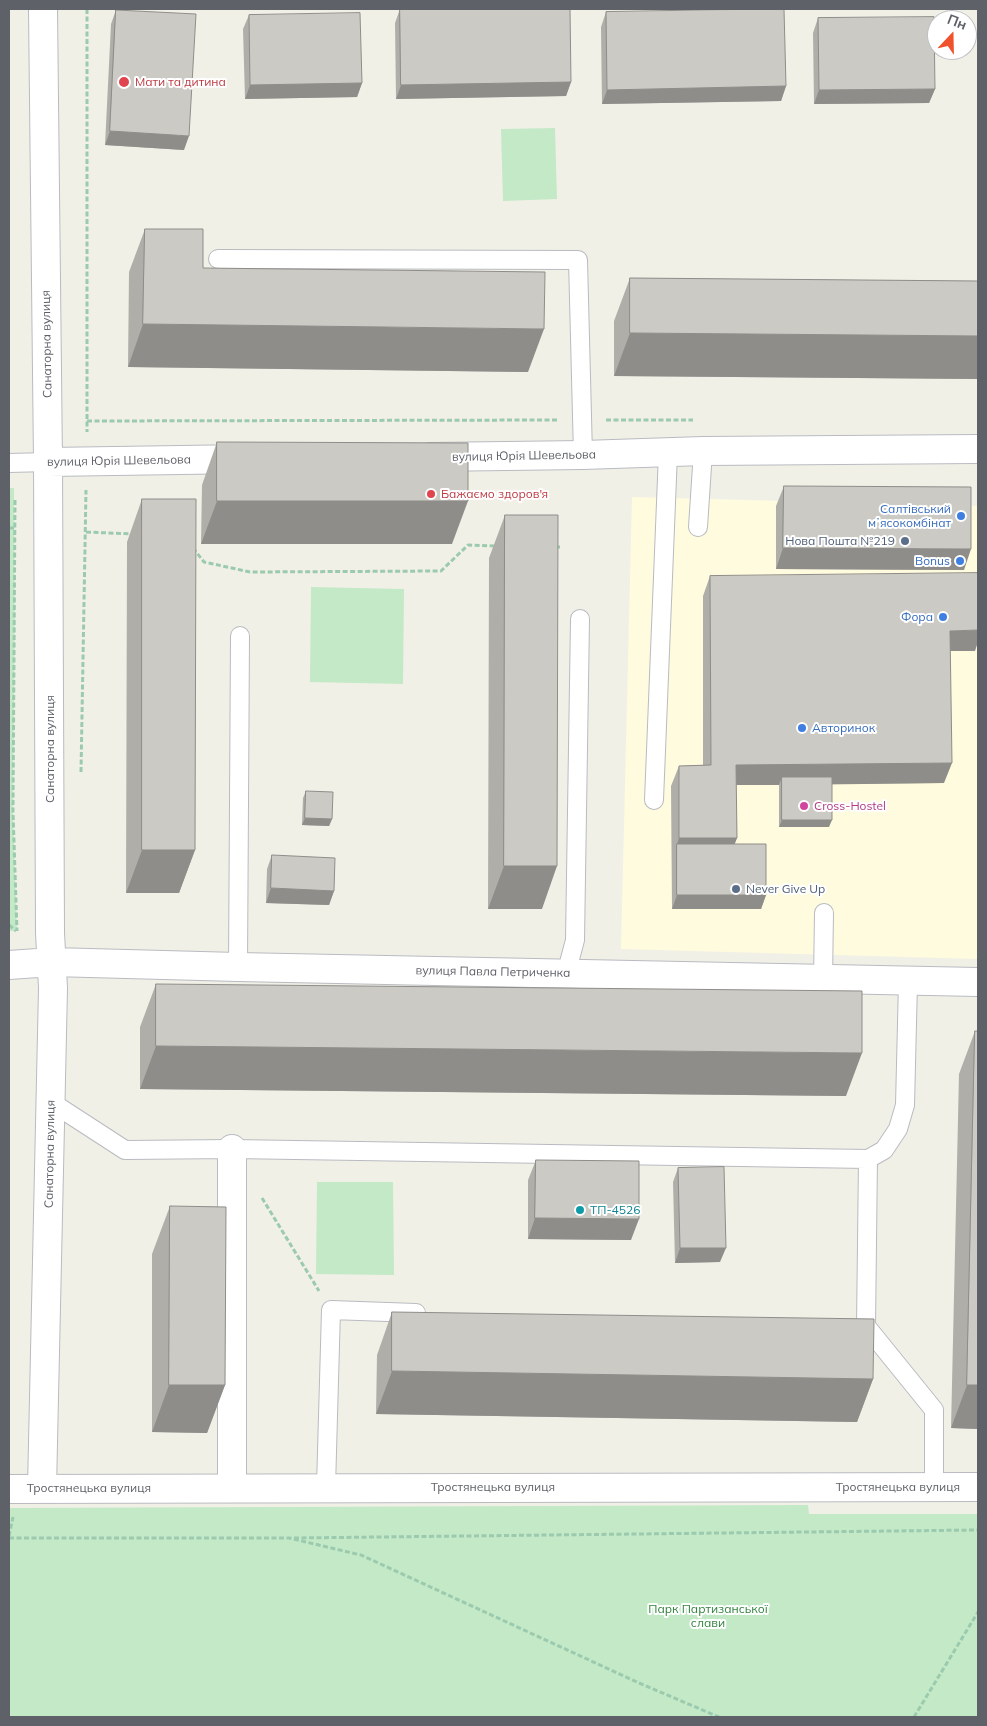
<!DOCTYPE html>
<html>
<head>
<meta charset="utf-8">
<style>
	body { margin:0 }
	#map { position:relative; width:987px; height:1726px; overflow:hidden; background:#f1f0e7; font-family:Mulish,sans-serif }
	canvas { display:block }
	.frame { position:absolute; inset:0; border:10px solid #5e6168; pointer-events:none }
	.north { position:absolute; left:927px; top:10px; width:50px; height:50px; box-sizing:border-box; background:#fff; border:1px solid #bfc0c3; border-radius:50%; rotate:21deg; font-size:14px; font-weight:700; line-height:20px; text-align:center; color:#5e6168 }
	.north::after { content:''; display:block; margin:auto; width:18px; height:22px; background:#f0522e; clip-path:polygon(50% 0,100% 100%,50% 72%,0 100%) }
</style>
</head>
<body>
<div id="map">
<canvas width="987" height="1726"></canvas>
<div class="frame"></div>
<div class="north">Пн</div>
</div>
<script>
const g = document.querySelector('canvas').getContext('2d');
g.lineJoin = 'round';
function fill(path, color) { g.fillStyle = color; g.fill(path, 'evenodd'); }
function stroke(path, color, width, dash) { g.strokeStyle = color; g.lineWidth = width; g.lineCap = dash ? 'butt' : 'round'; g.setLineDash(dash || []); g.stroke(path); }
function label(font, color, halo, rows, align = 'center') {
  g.font = font + ' Mulish,sans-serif'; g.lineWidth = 4; g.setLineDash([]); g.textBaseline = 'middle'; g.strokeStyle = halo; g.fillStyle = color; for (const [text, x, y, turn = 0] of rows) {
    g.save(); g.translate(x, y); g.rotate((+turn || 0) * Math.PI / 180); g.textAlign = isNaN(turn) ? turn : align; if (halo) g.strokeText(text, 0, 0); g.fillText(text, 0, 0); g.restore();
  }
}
fill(new Path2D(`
	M632 497 978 506V959L621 949Z`), '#fffbde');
fill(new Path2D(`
	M555 128 557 199 503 201 501 129Z
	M9 488H14L15 606 13 811 17 931H9Z
	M311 587 404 589 403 684 310 682Z
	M317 1182H393L394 1275 316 1274Z
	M808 1505 809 1514H978V1717H9V1508Z`), '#c3e9c7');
const lane = new Path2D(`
	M218 259 578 260 583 455
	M9 463 48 462
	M698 527 703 451
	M654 800 668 453
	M238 967 240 636
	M566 974 575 940 580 619
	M823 979 824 913
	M51 1102 125 1150 232 1149 868 1159 884 1150 898 1129 905 1105 908 982
	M868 1159 866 1326 934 1410V1487
	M326 1487 331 1310 416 1313`);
const street = new Path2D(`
	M430 457 583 455 703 451 978 449
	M48 462 247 459
	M9 965 52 962 238 967 978 982
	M232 1487V1149
	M42 1488 53 988 50 933 48 462 43 9
	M9 1489 978 1487`);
stroke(lane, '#b9bbc1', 20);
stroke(street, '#b9bbc1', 30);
stroke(new Path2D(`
	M87 9V432
	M606 420H693
	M87 421 558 420
	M15 500 13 811 17 931
	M9 528H15
	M86 532 133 534
	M555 547H562
	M193 548 204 562 250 572 441 571 468 545 496 546
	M81 772 86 490
	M9 925 16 931
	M262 1198 319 1291
	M9 1536 13 1517
	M9 1538H289L361 1555 639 1683 719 1717
	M294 1538 978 1530
	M914 1717 978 1612`), '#9ccaae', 3, [5, 2.5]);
stroke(lane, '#fff', 18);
stroke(street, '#fff', 28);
fill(new Path2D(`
	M400 9 571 82 566 96 396 99 395 23Z
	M116 10 184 150 105 145 111 24Z
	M606 12 786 86 781 101 602 104 601 27Z
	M249 15 362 83 357 97 245 99 243 29Z
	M818 18 935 89 929 103 814 104 813 33Z
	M145 229 203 268 528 372 128 367 129 272Z
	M630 278 978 281V379L614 376V321Z
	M217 442 452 544H201L202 485Z
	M784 486 964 570 776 569V506Z
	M142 499 195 850 179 893H126L127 542Z
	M505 515 542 909H488L489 558Z
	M710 576 975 651H950L944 783 832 784 829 827H779V785H736L737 838 734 844 766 895 761 909H672L671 786 679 766 703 765V596Z
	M306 791 332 819 329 826 302 825 303 798Z
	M272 855 334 891 329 905 266 903 267 869Z
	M156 984 846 1096 140 1089V1027Z
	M975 1031H978V1429L951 1428 959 1074Z
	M536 1160 631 1240 528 1239V1180Z
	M678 1168 720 1262 675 1263 673 1182Z
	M170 1206 225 1385 207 1433 152 1432V1254Z
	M392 1312 873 1379 857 1422 376 1414 377 1355Z`), '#afaea9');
fill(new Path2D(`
	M571 82 566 96 396 99 401 85Z
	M362 83 357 97 245 99 250 85Z
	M786 86 781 101 602 104 607 90Z
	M935 89 929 103 814 104 819 90Z
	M110 131 189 136 184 150 105 145Z
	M143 324 544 329 528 372 128 367Z
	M630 333 978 336V379L614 376Z
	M217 501H468L452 544H201Z
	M783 548 971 549 964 570 776 569Z
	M978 630V642L975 651H942L950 631Z
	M952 763 944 783 782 785V777L779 785H729L736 765Z
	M305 818 332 819 329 826 302 825Z
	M782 820H832L829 827H779Z
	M679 838H737L729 859 677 844Z
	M142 850H195L179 893H126Z
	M504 866H557L542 909H488Z
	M271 888 334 891 329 905 266 903Z
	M677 895H766L761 909H672Z
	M156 1046 862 1053 846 1096 140 1089Z
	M535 1218 639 1219 631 1240 528 1239Z
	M680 1248H726L720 1262 675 1263Z
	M392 1371 873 1379 857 1422 376 1414Z
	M169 1385H225L207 1433 152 1432Z
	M967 1385H978V1429L951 1428Z`), '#8f8d89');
const building = new Path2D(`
	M400 9H570L571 82 401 85Z
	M784 9 786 86 607 90 606 12Z
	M116 10 196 14 189 136 110 131Z
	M360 13 362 83 250 85 249 15Z
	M934 17 935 89 819 90 818 18Z
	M145 229H203V268L545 272 544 329 143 324Z
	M630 278 978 281V336L630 333Z
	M217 442 468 443V501H217Z
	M784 486 971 487V549L783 548Z
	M142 499H196L195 850H142Z
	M505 515H558L557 866H504Z
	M978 573V630L950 631 952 763 736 765 737 838H679V766L711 765 710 576Z
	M782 777H832V820H782Z
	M306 791 333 792 332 819 305 818Z
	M677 844H766V895H677Z
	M272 855 335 858 334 891 271 888Z
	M156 984 862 991V1053L156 1046Z
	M975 1031H978V1385H967Z
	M536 1160 639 1161V1219L535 1218Z
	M724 1167 726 1248H680L678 1168Z
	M170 1206 226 1207 225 1385H169Z
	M392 1312 874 1319 873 1379 392 1371Z`);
fill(building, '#cccac4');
stroke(building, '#8f8d89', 1);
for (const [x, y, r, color] of [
	[124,82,6,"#e0444e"],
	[431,494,5,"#e0444e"],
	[961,516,5,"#3f7fe0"],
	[905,541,5,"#5c6f8a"],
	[960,561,5,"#3f7fe0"],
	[943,617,5,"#3f7fe0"],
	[802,728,5,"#3f7fe0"],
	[804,806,5,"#d1479c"],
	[736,889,5,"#5c6f8a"],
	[580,1210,5,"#0f9aa8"]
]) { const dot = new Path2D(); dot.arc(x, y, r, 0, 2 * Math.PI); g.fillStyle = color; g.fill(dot); stroke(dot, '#fff', 2); }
label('12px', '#be3a42', '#fff', [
	["Мати та дитина",135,82],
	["Бажаємо здоров'я",441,494]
], 'left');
label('12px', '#5e6168', '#fff', [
	["Санаторна вулиця",47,344,-91],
	["вулиця Юрія Шевельова",524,456,-1],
	["вулиця Юрія Шевельова",119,461,-1],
	["Санаторна вулиця",50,749,-90],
	["вулиця Павла Петриченка",493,972,1],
	["Санаторна вулиця",50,1154,-89],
	["Тростянецька вулиця",493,1487],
	["Тростянецька вулиця",898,1487],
	["Тростянецька вулиця",89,1488]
]);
label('12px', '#366cbe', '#fff', [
	["Салтівський",951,509],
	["мʼясокомбінат",951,523],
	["Bonus",950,561],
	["Фора",933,617],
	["Авторинок",812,728,"left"]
], 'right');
label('12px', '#4e5e75', '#fff', [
	["Нова Пошта №219",895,541],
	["Never Give Up",746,889,"left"]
], 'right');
label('12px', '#b23c85', '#fff', [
	["Cross-Hostel",814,806]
], 'left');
label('12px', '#0d838f', '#fff', [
	["ТП-4526",590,1210]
], 'left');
label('12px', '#31833e', '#fff', [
	["Парк Партизанської",708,1609],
	["слави",708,1623]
]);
</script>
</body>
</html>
